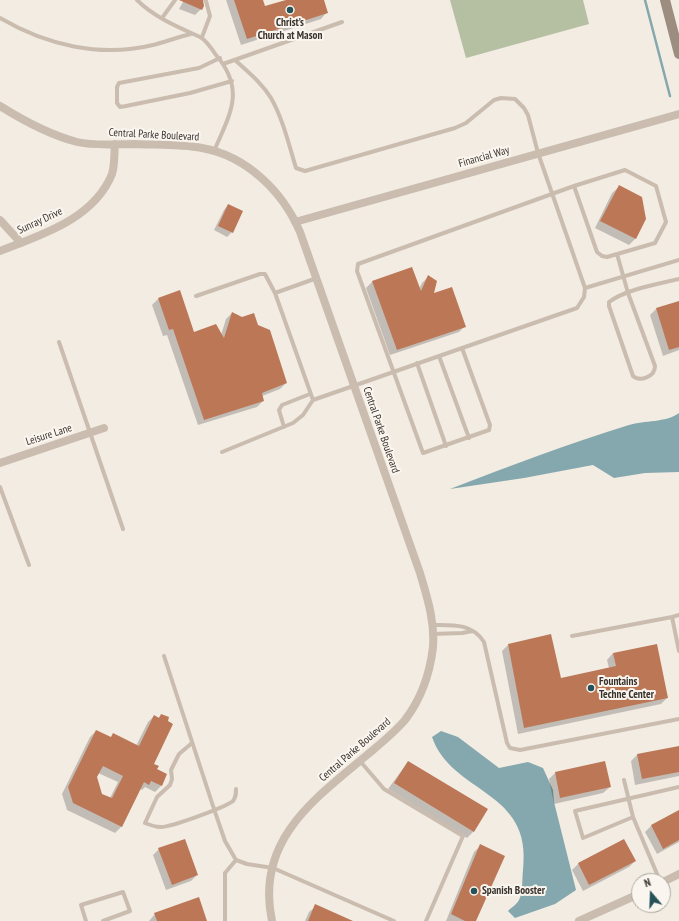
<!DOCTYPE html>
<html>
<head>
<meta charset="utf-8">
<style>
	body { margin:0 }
	#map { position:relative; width:679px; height:921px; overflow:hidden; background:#f2ece3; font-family:"PT Sans Narrow",sans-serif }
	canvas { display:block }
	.north { position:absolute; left:631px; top:873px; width:40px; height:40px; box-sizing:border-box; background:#faf6ef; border:1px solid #ada8a1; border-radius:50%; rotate:341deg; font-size:11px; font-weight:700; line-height:16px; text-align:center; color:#39322c }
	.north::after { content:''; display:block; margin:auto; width:14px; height:18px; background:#255158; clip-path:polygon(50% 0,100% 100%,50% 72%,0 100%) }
</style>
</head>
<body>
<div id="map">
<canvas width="679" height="921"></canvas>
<div class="north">N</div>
</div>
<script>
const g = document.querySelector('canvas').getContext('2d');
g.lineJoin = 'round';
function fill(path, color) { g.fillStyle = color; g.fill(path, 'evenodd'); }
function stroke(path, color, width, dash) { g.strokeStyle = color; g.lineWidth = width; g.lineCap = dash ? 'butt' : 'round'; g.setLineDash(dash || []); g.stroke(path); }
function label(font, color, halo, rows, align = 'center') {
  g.font = font + ' "PT Sans Narrow",sans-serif'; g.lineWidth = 4; g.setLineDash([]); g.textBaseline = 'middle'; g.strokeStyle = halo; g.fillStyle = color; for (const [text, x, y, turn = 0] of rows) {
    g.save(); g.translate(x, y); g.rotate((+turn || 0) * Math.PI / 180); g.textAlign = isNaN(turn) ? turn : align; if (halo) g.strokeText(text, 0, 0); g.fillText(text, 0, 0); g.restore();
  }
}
fill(new Path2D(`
	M450 0H583L589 24 466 58Z`), '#b5c0a3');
fill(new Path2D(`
	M679 413V472L645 473 614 478 593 465 524 478 450 489C509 466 568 444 629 425 645 420 665 423 679 413Z
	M441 731 458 737 499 768 528 762 543 768 553 790 554 802 576 890 555 904 515 918 508 911C511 908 517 904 519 900 523 893 522 878 523 870 533 789 452 795 432 737Z`), '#84a8ad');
fill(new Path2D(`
	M184 0H204L202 2 201 9 195 15 179 9Z
	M226 0H262L264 7 289 0H322L327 12 321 19 241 45Z
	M619 187 645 219 635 239 629 245 595 228 612 193Z
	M228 205 232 232 227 237 214 230 224 210Z
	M411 268 419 289 422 283 428 277 432 295 465 326 459 332 390 355 366 288 372 282Z
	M158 299 194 333 221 335 226 319 232 313 286 383 280 389 262 396 263 401 257 407 198 425 167 335 163 336 152 305Z
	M679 302V350L663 356 650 315 656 309Z
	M508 645 560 679 609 668 607 660 613 653 667 698 661 704 518 734 502 651Z
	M162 715 152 764 156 770 166 775 161 786 155 792 145 787 142 790 140 789 122 826 115 833 67 810 62 794 90 737 96 731 110 738 136 746 148 722 154 716 158 718ZM98 773 118 782 110 798 101 794 96 777Z
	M679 747V776L635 785 631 761 637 755Z
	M408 762 487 809 473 832 467 838 388 789Z
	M555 773 610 787 603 793 554 804 549 779Z
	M679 811V842L657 854 645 832 651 826Z
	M480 846 475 921H446L474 852Z
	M159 849 197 875 191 881 166 890 153 855Z
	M635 861 629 867 583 891 572 870 578 864Z
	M316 906 350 921H305L309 912Z
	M155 914 205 921H149Z`), '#0003');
stroke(new Path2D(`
	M645 0 670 96`), '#84a8ad', 2.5);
fill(new Path2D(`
	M179 0H203L204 6 202 10Z
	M234 0H263L265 6 286 0H324L328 13 247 39Z
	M619 185 642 197 646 219 636 239 600 221Z
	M228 204 243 211 233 233 218 226Z
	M412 267 421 291 428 275 437 281 434 293 452 287 466 327 397 350 372 281Z
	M180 290 194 332 216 324 224 338 232 312 242 317 254 313 258 325 270 330 287 383 262 393 264 401 204 420 173 329 169 330 158 298Z
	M679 301V347L669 350 656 308Z
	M551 634 561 678 616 666 613 653 657 644 668 698 524 728 508 644Z
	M161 714 169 717 168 721 173 724 154 764 159 766 157 769 167 774 162 786 151 781 149 785 144 782 122 827 73 803 68 787 96 730 111 737 113 733 139 746 154 715 159 718ZM103 766 123 776 112 798 102 794 97 777Z
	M679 746V772L642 779 637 754Z
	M408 761 488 809 474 832 394 783Z
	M605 761 611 787 560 798 555 772Z
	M679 810V840L663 849 651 825Z
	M185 839 198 875 172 885 158 848Z
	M624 839 636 861 589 885 578 863Z
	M480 844 505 856 476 921H465L451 914Z
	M199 897 207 921H157L154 913Z
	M315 904 353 921H308Z`), '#bc7757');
stroke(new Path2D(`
	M137 0C154 17 178 27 200 37 206 40 212 49 216 55 246 90 230 114 214 151
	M0 18C46 45 100 58 153 45 165 42 178 37 191 34
	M162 18 175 0
	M202 37 210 16 206 1
	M220 58 199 68 119 83 117 87V103L120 107 126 106 190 93 232 81
	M235 60C248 72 262 83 271 98 283 119 289 145 296 168L305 171 455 128 466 123 494 100 501 98 515 99 524 108 528 115 538 153 585 288 584 297 577 308 313 400 275 293 317 278
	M223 64 342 22
	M617 254 628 293 655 366C655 377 640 382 633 376L609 306V302C626 289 659 284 679 279
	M585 288 679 260
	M196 296 260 274H265L275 293
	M59 342 123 529
	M462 348 490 425 489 430 423 453 357 271 358 264 574 186 625 170 656 186 666 222 655 243 607 257 602 256 597 252 574 186
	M439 356 469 438
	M417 363 446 446
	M284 427 279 410 282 405 310 394
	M222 452 293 423 303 415 313 400
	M0 487 29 565
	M679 615 672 617 679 651
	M432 625C452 625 472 623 484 642L507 743 510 748 520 750 679 719
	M433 634 462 633 473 631
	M572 636 672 617
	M164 656 214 809 225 841 236 860 247 864 273 868 394 921
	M192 743 179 754 171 770 172 779 170 785 157 797 145 823C150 825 155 827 160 827 169 828 226 807 233 801 236 797 236 794 236 789
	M360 761 384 789 463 836 426 921
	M624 780 633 817 660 881
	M633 817 583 838 575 811 679 787
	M86 921 81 905 123 892 130 911 103 921
	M225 921V873L236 860`), '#cabdaf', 4);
stroke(new Path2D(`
	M0 106C24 121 50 135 77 142 93 146 118 144 135 144 158 145 180 144 202 148 247 156 283 192 300 232L420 573C427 597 435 621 433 647 430 673 421 699 405 720 394 733 380 744 367 755 313 800 255 841 272 921
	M0 220 21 243
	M295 222 679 114
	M0 251C41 235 94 219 112 174 115 165 114 153 115 144
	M0 463 104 428
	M663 882 679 874
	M579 921 639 894`), '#cabdaf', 8);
stroke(new Path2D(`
	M665 0 679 54`), '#9d8d80', 10);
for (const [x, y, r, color] of [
	[290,10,4,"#255158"],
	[591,688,4,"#255158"],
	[474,891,4,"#255158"]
]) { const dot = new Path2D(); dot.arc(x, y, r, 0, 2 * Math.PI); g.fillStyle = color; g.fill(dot); stroke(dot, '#faf6ef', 1.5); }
label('bold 11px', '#39322c', '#faf6ef', [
	["Christ’s",290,23,"center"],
	["Church at Mason",290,36,"center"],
	["Fountains",599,682],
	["Techne Center",599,695],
	["Spanish Booster",482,891]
], 'left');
label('11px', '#39322c', '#faf6ef', [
	["Central Parke Boulevard",154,135,3],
	["Financial Way",484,157,-16],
	["Sunray Drive",40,221,-25],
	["Central Parke Boulevard",381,430,71],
	["Leisure Lane",49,435,-18],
	["Central Parke Boulevard",355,750,-41]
]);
</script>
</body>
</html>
